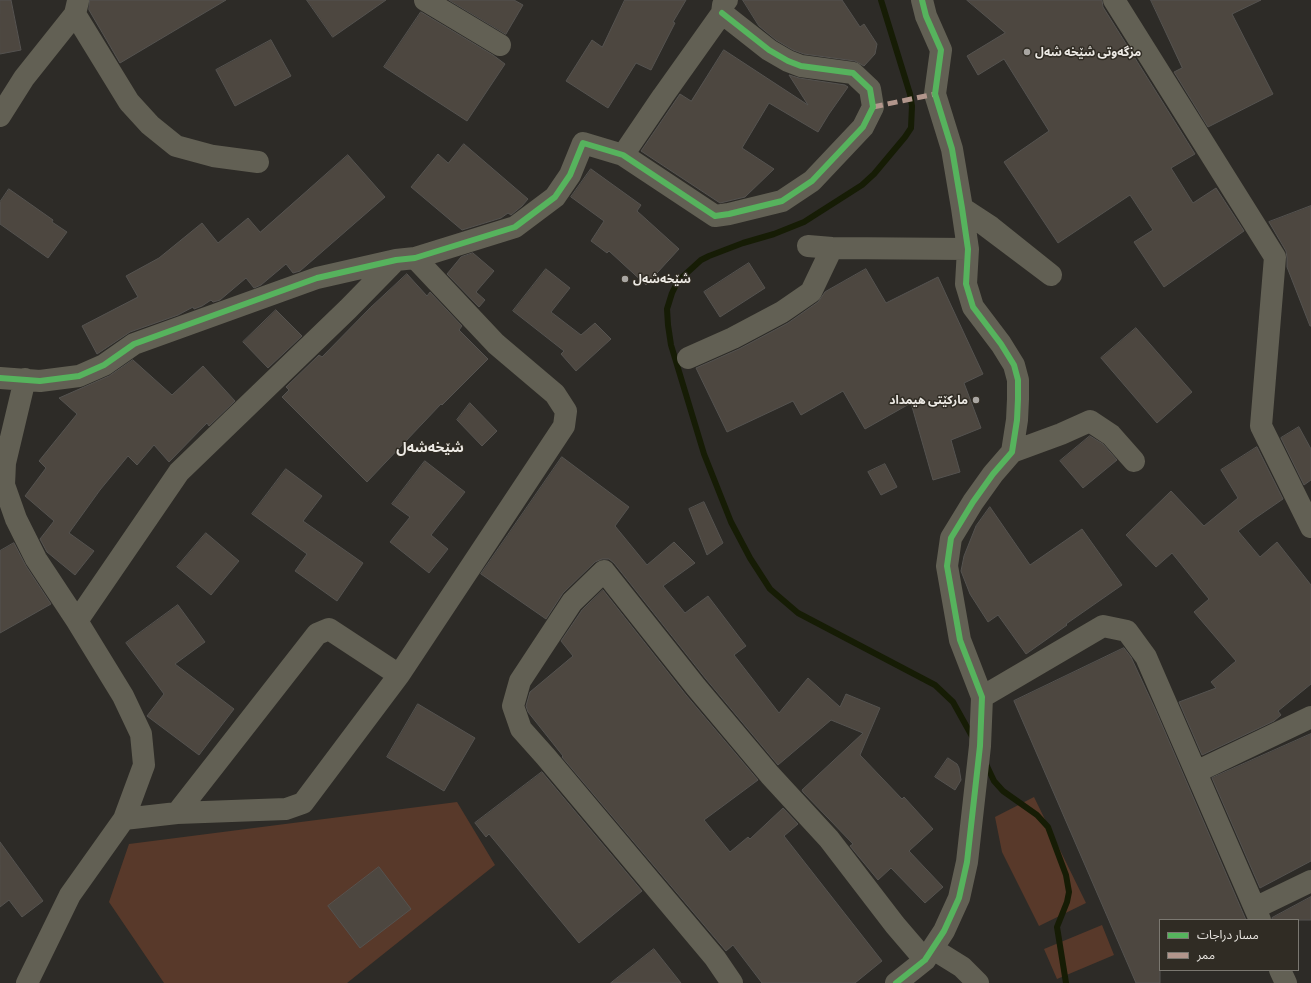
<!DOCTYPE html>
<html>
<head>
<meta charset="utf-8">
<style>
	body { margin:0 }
	#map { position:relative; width:1311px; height:983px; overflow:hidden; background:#2d2b27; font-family:"Crimson Pro","Noto Sans Arabic",serif }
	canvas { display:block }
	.legend { position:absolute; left:1159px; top:919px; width:140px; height:52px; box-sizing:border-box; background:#302c24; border:1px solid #7b7871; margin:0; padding:5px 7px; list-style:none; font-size:12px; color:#ece9e4 }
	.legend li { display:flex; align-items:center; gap:8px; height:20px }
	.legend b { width:20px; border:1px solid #7b7871 }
</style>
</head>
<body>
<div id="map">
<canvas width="1311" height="983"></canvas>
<ul class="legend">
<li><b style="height:5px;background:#56b35d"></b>مسار دراجات</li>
<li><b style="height:5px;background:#b2968c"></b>ممر</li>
</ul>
</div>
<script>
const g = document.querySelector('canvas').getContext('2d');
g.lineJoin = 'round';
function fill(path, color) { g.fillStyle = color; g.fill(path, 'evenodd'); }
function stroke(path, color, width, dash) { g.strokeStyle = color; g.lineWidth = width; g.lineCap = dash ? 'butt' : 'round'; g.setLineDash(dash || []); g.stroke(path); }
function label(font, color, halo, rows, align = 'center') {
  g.font = font + ' "Crimson Pro","Noto Sans Arabic",serif'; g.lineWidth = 3; g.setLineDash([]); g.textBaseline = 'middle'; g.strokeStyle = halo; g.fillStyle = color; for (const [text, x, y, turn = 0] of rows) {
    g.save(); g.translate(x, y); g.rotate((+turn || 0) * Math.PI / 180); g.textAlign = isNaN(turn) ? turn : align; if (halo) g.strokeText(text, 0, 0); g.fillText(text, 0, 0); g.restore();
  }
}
fill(new Path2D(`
	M1034 797 1086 903 1039 926 1002 852 995 817Z
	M457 802 495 865 347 983H164L109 902 129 844Z
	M1102 925 1114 955 1057 979 1044 949Z`), '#58392a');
stroke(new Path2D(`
	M881 0 910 94 912 106 911 128 905 137 874 174 862 185 804 222 774 234 743 243 709 256 701 260 678 281 672 293 667 309 668 325 671 345 704 454 731 522 750 558 770 589 798 613 935 685 953 702 973 738
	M985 762 994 781 1003 791 1037 815 1048 827 1066 875 1069 892 1067 902 1057 927 1066 983`), '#161c05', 6);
const building = new Path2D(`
	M0 0H11L21 50 0 54Z
	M90 0H226L120 63 89 10Z
	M307 0H386L333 37Z
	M449 0H514L523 5 506 34Z
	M625 0H686L673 22 675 23 651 70 636 63 608 108 566 81 592 40 602 47Z
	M743 0H842L860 27 864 24 877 44 875 54 864 66 855 61 804 54 793 50 776 40 759 26Z
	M967 0H1102L1103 7 1195 154 1171 168 1193 203 1216 188 1244 231 1164 287 1134 242 1153 230 1130 195 1058 243 1004 162 1049 131 1004 59 978 75 967 56 1005 33Z
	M1151 0H1261L1232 14 1273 94 1208 127 1174 72 1182 68Z
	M421 12 493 55 505 64 467 121 384 67Z
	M271 40 291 76 235 106 216 70Z
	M724 50 808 105 789 75 799 78 845 85 848 87 829 114 818 132 769 103 742 148 774 169 745 197 720 203 641 151 680 94 691 101Z
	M464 144 528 199 522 206 511 215 508 213 501 218 462 230 411 187 438 154 448 163Z
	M348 155 385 197 300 271 293 273 286 264 261 285 254 288 246 278 220 300 213 302 211 300 202 306 194 309 193 307 178 315 130 332 97 354 82 326 138 297 126 276 159 258 202 223 218 243 248 218 260 232Z
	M591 169 641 205 637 211 679 249 646 285 609 251 607 253 591 241 604 221 571 197Z
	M9 189 53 220 52 222 67 232 48 258 0 224V202Z
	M1311 206V326H1310L1287 267V258L1286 251 1269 222Z
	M473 253 494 271 476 292 485 300 479 307 447 274 461 257Z
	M749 263 765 288 720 317 704 292Z
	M546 269 570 288 551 312 581 335 595 323 611 339 576 371 561 354 564 351 513 311Z
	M866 269 886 303 938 277 949 301 983 374 964 383 981 428 951 440 960 472 933 480 911 403 865 429 843 391 801 415 793 401 727 432 696 368 739 349 788 323 818 302 825 292Z
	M407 274 427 296 430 292 462 326 459 330 488 359 442 405 441 404 367 482 282 397 289 390 286 387 319 355 322 357 370 308Z
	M276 310 302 336 268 368 243 342Z
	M1136 328 1192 392 1157 423 1101 358Z
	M133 360 172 395 203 366 235 401 209 426 207 423 169 462 154 445 137 465 128 456 100 490 69 533 94 551 75 575 47 552 40 539 54 521 25 496 46 468 39 461 77 414 59 398 109 376Z
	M470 403 497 431 482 446 457 420Z
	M1299 427 1311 449V480L1304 485 1281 438Z
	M1090 436 1103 444 1117 460 1083 488 1060 461Z
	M1257 447 1283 499 1254 519 1238 531 1260 557 1277 542 1311 585V684L1278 711 1281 715 1274 721 1202 755 1179 702 1216 688 1211 682 1236 661 1194 612 1209 599 1172 553 1156 567 1126 535 1171 491 1204 526 1238 498 1221 470Z
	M562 457 629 507 615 526 647 565 674 542 695 563 663 586 685 613 708 596 746 646 734 655 779 713 808 678 840 707 846 694 880 708 860 755 902 799 904 797 933 829 909 851 943 887 925 903 891 868 878 880 850 846 853 844 803 792 802 790 863 733 831 720 778 765 706 679 614 563 609 559H602L595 562 563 593 546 619 481 574Z
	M425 461 465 492 431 535 448 549 429 573 390 542 410 517 392 504Z
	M885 464 897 487 881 495 868 472Z
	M286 469 322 496 303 521 363 563 337 601 295 571 307 554 252 514Z
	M704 502 723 543 707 555 689 509Z
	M990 507 1030 565 1082 529 1122 585 1066 624 1067 625 1026 654 998 615 988 622 970 594 961 571 964 556 976 526Z
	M206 533 239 561 211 595 177 567Z
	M14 543 26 566 51 604 0 633V551Z
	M603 590 686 695 758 780 704 820 730 852 748 837 750 839 783 808 798 824 784 836 882 961 855 983H762L733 945 726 951 562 757 563 756 528 712 526 706 530 692 573 656 561 641 582 610Z
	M178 605 205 642 175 664 234 709 199 755 147 716 164 694 126 643Z
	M1124 648 1131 657 1156 711 1246 920H1160V983H1136L1014 701Z
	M418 704 475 738 444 791 387 757Z
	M1311 734V861L1260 888 1212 778Z
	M948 758 957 764 959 768 961 780 955 790 935 777Z
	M542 772 642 891 579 943 489 834 486 837 475 823Z
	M0 842 43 901 22 917 9 900 0 907Z
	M379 867 411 909 360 948 328 906Z
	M1311 897V920H1272V918Z
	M654 949 681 983H611Z`);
fill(building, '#4d4740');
stroke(building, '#555350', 1);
stroke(new Path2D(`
	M425 0 500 45
	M1114 0 1275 257 1261 426 1311 527
	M75 14 129 102 150 125 176 146 213 156 258 162
	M0 116 24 78 75 14 78 1
	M623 155 663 96 722 13 723 5 727 0
	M962 208 991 227 1051 275Z
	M808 246 832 248 968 249
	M688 358 733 338 782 312 811 292 832 248
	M0 378 40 381 79 376 104 365 134 344 317 278 396 260 415 258 515 227 555 197 570 175 583 143 623 155 715 216 729 214 782 201 812 181 863 127 873 107 870 89 853 73 801 66 788 61 769 50 722 13
	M25 379 5 463 4 485 16 519 36 559 77 621 123 696 141 734 144 765 124 819 70 895 27 983
	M1012 452 1061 434 1090 421 1111 435 1134 461
	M77 621 179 472 348 309 396 260
	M982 697 1103 626 1127 631 1146 657 1260 920
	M1196 772 1311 717
	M177 813 317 634 329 629 399 675
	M124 819 177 813 286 809 303 803 399 675 564 426 566 411 555 394 496 344 415 258
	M1255 908 1311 881
	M933 949 962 967 978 983
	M1280 970 1286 983
	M732 983 715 958 546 757 521 729 513 706 520 681 572 602 604 571 696 687 770 775 829 839 895 925 925 960
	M896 983 925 960 944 931 959 898 967 862 980 746 982 697 960 640 947 566 951 538 973 502 993 474 1012 452 1017 420 1018 399V380L1014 365 1001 344 973 307 966 284 968 249 962 208 952 149 935 94 941 50 926 16 922 0`), '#626054', 22);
stroke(new Path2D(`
	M873 107 935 94`), '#b2968c', 5, [10, 5]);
stroke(new Path2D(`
	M0 378 40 381 79 376 104 365 134 344 317 278 396 260 415 258 515 227 555 197 570 175 583 143 623 155 715 216 729 214 782 201 812 181 863 127 873 107 870 89 853 73 801 66 788 61 769 50 722 13
	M896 983 925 960 944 931 959 898 967 862 980 746 982 697 960 640 947 566 951 538 973 502 993 474 1012 452 1017 420 1018 399V380L1014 365 1001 344 973 307 966 284 968 249 962 208 952 149 935 94 941 50 926 16 922 0`), '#56b35d', 6);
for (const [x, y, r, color] of [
	[1027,52,4,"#a9a6a2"],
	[625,279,4,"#a9a6a2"],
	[976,400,4,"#a9a6a2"]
]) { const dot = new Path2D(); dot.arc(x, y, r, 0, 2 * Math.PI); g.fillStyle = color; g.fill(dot); stroke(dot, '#302c24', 1.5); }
label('bold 12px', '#ece9e4', '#302c24', [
	["مزگەوتی شێخە شەل",1035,52],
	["شێخه‌شه‌ل",633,279],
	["مارکێتی هیمداد",968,400,"right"]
], 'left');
label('bold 14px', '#ece9e4', '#302c24', [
	["شێخەشەل",430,448]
]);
</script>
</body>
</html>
